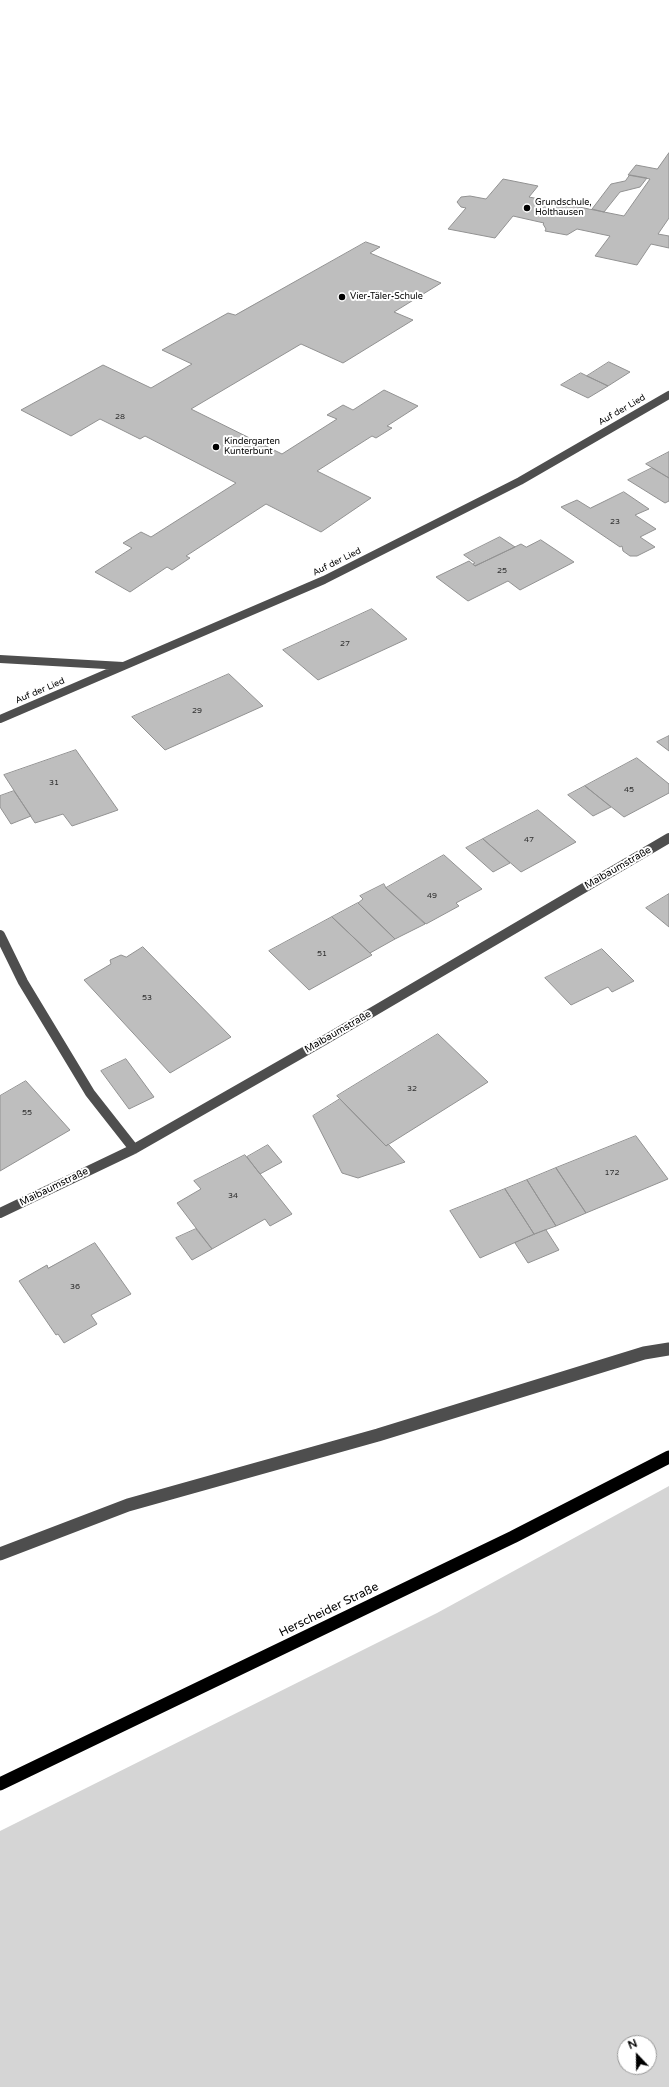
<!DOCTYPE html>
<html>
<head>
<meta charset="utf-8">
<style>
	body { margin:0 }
	#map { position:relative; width:669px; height:2087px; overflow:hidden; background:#fff; font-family:"Varela Round",sans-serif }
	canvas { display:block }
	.north { position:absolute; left:617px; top:2035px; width:40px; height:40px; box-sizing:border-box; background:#fff; border:1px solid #999; border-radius:50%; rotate:338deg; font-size:11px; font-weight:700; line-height:16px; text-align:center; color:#000 }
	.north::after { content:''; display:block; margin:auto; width:14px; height:18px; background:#000; clip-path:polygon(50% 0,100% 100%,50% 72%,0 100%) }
</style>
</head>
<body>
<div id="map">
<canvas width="669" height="2087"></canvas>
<div class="north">N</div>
</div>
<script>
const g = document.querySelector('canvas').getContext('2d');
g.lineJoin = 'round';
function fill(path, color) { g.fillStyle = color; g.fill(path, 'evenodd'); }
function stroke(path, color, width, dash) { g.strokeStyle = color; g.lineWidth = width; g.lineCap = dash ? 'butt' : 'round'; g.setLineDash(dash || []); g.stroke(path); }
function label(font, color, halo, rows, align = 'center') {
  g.font = font + ' "Varela Round",sans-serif'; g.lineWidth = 4; g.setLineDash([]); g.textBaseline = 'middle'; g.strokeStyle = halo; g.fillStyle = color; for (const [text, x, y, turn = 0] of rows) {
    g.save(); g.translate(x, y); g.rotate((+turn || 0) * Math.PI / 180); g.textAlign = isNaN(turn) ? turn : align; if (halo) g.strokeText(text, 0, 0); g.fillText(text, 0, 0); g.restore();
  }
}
fill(new Path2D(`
	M669 1486V2087H0V1831L437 1613ZM625 2043H649V2067H625Z`), '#d5d5d5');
const building = new Path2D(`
	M669 153V218L658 234 669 236V248L651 244 637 265 595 256 610 236 577 229 567 235 545 231 546 229 543 224 544 223 513 216 495 238 448 229 466 208 461 207 457 202 461 197 470 196 486 199 503 179 538 186 529 197 624 216 650 179 628 175 636 165 657 169Z
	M630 175 647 178 640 187 620 192 604 212 592 209 611 184 625 181Z
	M366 242 380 247 370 253 441 283 394 312 413 320 343 363 301 344 191 409 282 454 337 419 327 415 343 405 353 410 384 390 418 406 387 426 392 428 376 438 372 436 317 471 371 498 321 532 266 504 186 556 190 558 172 570 167 567 130 592 95 572 132 548 123 543 141 532 151 537 236 483 145 436 140 439 100 419 71 436 21 410 103 365 151 388 192 364 162 350 228 313 235 315Z
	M609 362 630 372 608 386 587 376Z
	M581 373 587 376 608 386 588 398 561 385Z
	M669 452V478L646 464Z
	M652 468 669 478V501L665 503 628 480Z
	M624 492 649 509 635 515 656 529 640 537 655 547 637 556H630L623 551 622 546 620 547 561 507 577 500 590 508Z
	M500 537 515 547 475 566 473 564 475 563 464 555Z
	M541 540 574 562 520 590 508 581 468 601 436 577 469 561 475 566 521 544 526 547Z
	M372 609 407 639 318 680 283 650Z
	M229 674 263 706 165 750 132 717Z
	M669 736V751L657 742Z
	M76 750 118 810 72 826 63 814 35 823 4 775Z
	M637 758 669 784V793L624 817 585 786Z
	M585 786 611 807 593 816 568 795Z
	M14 791 31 816 11 824 0 807V796Z
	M538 810 576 842 521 872 483 839Z
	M483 839 510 863 493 872 466 848Z
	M444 855 482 889 456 903 459 906 426 924 386 888Z
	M384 884 386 888 425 924 395 939 358 903 363 899 360 896Z
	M669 894V927L646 908Z
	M358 903 395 939 370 953 332 917Z
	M332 917 372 955 309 990 269 951Z
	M143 947 231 1037 170 1073 84 980 111 964 110 960 121 955 126 957Z
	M602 949 634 981 612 992 608 987 571 1005 545 978Z
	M438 1034 488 1082 386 1146 337 1096Z
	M126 1059 154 1097 129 1109 101 1071Z
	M26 1081 70 1130 0 1171V1096Z
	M340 1099 386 1146 388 1144 405 1162 358 1178 342 1173 313 1116Z
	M636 1136 668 1179 586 1213 556 1168Z
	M268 1145 282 1162 260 1174 247 1157Z
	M245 1155 292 1214 270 1226 265 1219 212 1249 177 1203 201 1189 194 1181Z
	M556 1168 586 1213 556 1226 527 1180Z
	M527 1180 556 1226 534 1234 505 1189Z
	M505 1189 534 1234 480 1258 450 1211Z
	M196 1229 212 1249 192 1260 176 1238Z
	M546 1230 559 1250 528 1263 515 1243Z
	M95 1243 131 1294 91 1315 97 1324 64 1343 58 1334 56 1335 19 1281 47 1265 48 1268Z`);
fill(building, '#bebebe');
stroke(building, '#929292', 1);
stroke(new Path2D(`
	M0 659 123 666
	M0 719 324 580 520 481 669 395`), '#4e4e4e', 8);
stroke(new Path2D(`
	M0 935 23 982 90 1093 134 1149
	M0 1213 134 1149 323 1041 669 838`), '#4e4e4e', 10);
stroke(new Path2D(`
	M0 1554 128 1505 378 1435 644 1353 669 1349`), '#4e4e4e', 13);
stroke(new Path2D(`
	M0 1784 513 1537 669 1457`), '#000', 13);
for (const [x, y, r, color] of [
	[527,208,4,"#000"],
	[342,297,4,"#000"],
	[216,447,4,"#000"]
]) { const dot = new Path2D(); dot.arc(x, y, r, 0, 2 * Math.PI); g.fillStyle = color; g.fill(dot); stroke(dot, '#fff', 1.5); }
label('8px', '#303030', null, [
	["28",120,417],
	["23",615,522],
	["25",502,571],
	["27",345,644],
	["29",197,711],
	["31",54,783],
	["45",629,790],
	["47",529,840],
	["49",432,896],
	["51",322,954],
	["53",147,998],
	["32",412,1089],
	["55",27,1113],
	["172",612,1173],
	["34",233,1196],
	["36",75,1287]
]);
label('9px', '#000', '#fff', [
	["Grundschule,",535,203],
	["Holthausen",535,213],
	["Vier-Täler-Schule",350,297],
	["Kindergarten",224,442],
	["Kunterbunt",224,452]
], 'left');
label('9px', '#000', '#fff', [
	["Auf der Lied",622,410,-30],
	["Auf der Lied",337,562,-26],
	["Auf der Lied",40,691,-23]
]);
label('10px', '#000', '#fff', [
	["Maibaumstraße",618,868,-30],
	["Maibaumstraße",338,1032,-30],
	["Maibaumstraße",54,1187,-26]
]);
label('12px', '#000', '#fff', [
	["Herscheider Straße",329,1610,-26]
]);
</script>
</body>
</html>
